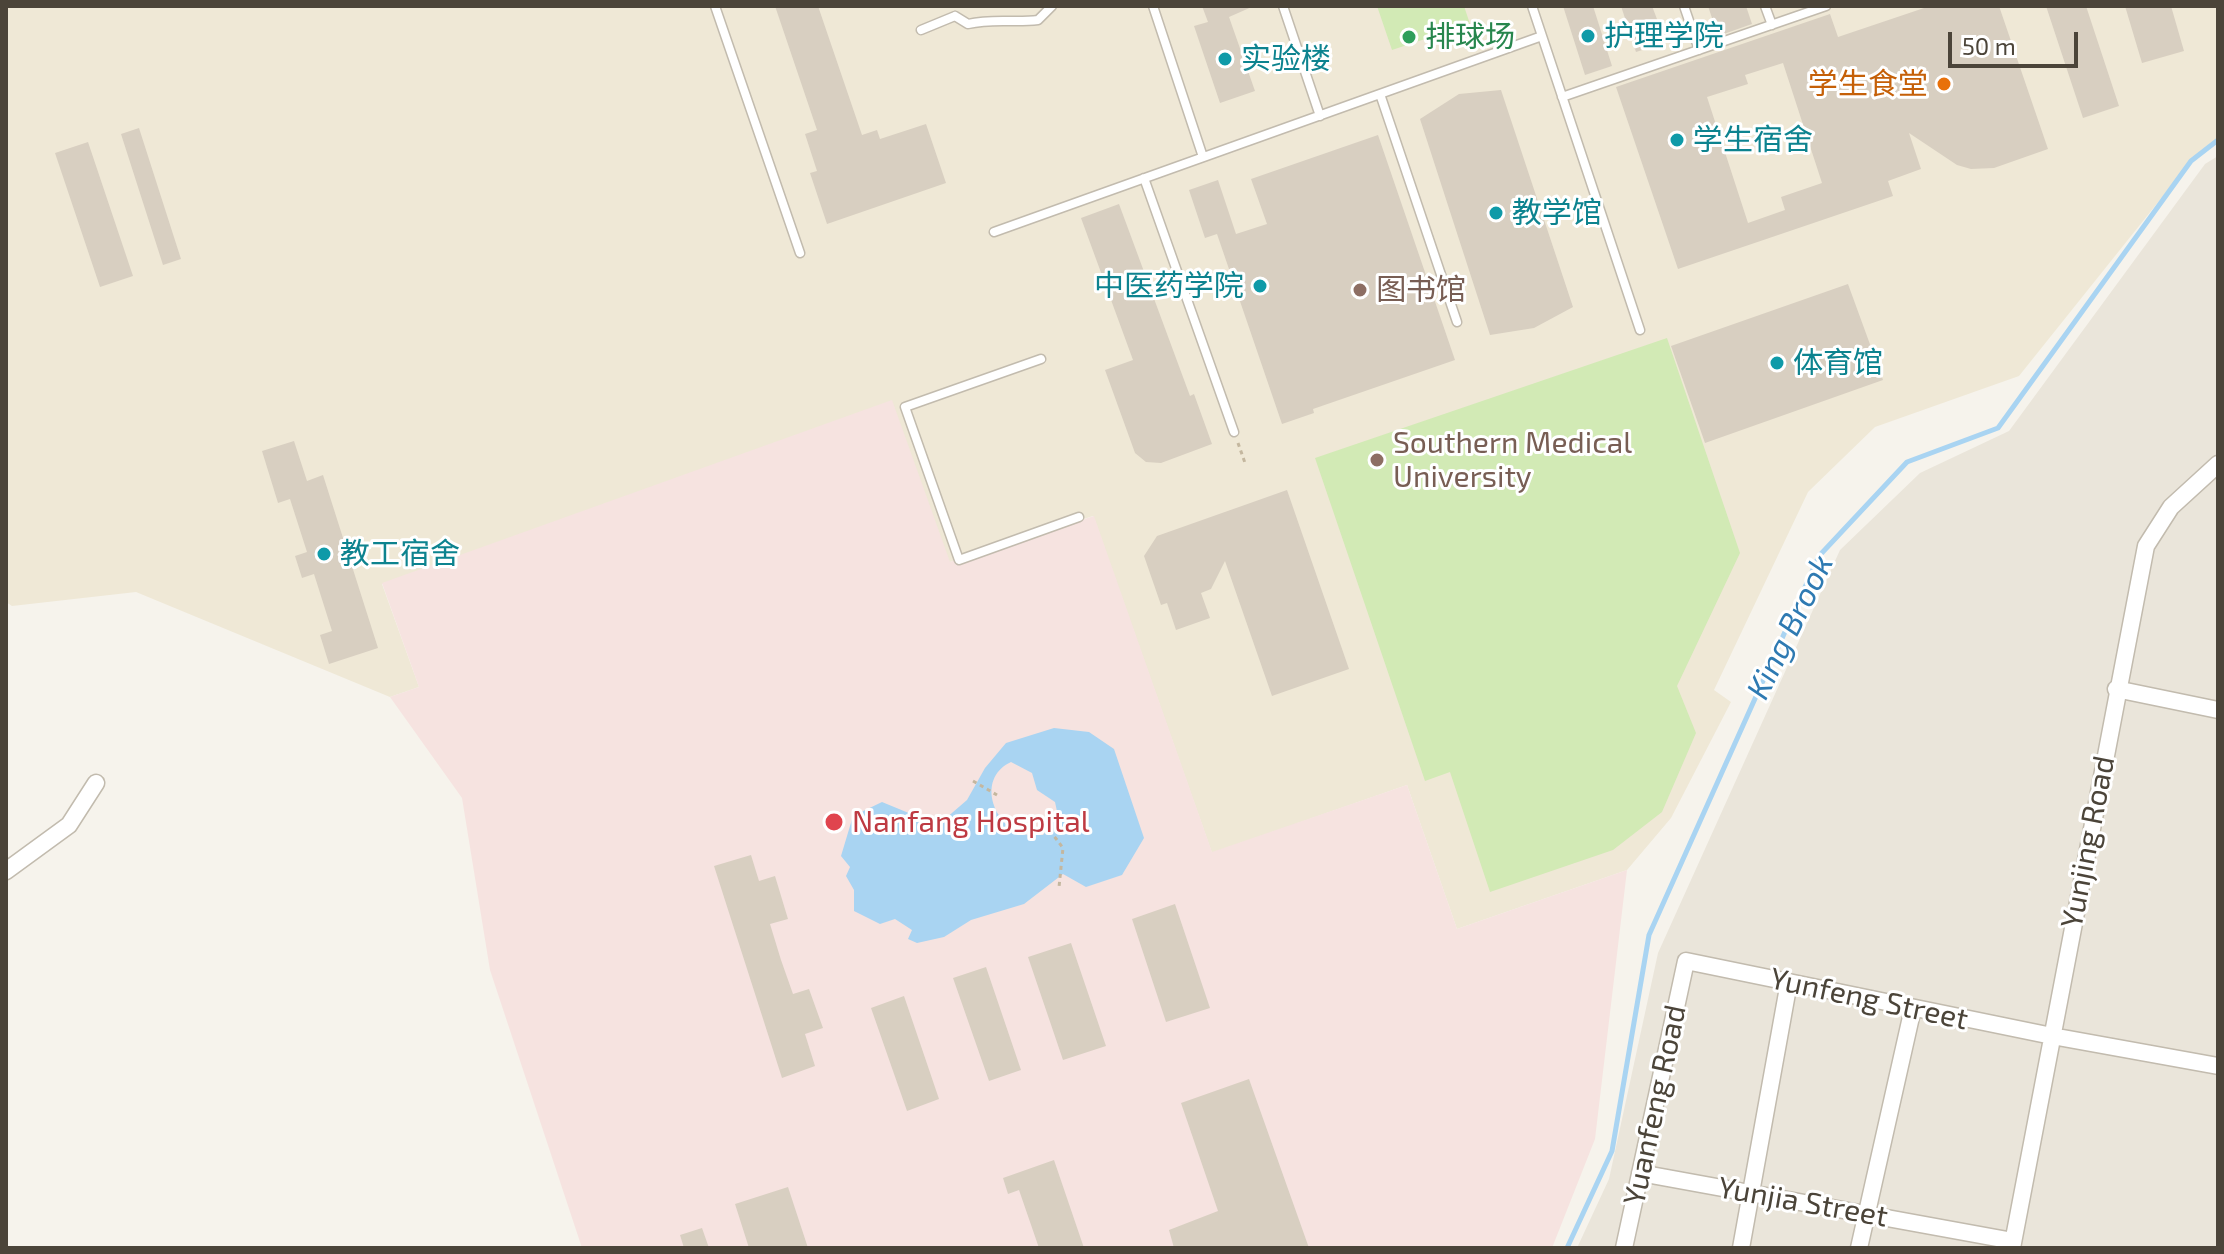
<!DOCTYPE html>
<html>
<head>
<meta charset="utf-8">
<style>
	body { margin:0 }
	#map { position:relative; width:2224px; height:1254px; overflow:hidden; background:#f6f3ec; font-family:"Exo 2",sans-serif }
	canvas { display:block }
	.frame { position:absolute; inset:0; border:8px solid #4b4439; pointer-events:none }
	.scale { position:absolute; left:1948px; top:32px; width:130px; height:36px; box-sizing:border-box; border:4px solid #4b4439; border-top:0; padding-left:10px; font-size:24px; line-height:28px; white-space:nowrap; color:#4b4439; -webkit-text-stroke:6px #fff; paint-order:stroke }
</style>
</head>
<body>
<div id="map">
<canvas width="2224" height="1254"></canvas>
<div class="frame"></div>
<div class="scale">50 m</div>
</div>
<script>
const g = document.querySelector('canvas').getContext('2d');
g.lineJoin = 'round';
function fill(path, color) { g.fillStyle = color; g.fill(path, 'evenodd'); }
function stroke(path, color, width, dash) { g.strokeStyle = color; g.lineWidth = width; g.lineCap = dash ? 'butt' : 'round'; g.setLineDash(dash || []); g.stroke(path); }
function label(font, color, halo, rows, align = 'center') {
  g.font = font + ' "Exo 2","Noto Sans SC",sans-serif'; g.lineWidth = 6; g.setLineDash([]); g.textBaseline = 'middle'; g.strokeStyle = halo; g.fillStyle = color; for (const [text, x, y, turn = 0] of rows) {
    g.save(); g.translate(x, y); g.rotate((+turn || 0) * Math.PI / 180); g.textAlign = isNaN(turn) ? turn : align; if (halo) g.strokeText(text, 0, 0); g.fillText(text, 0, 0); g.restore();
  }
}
fill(new Path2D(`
	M2218 156V1248H1577L1609 1179 1658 953 1840 550 1920 473 2009 431 2205 164Z`), '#eae5da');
fill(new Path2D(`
	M6 6H2218V140L2191 161 2019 376 1875 427 1808 492 1714 690 1731 702 1671 818 1627 870 1457 929 1407 785 1212 853 1093 516 950 562 382 584 419 687 390 697 136 592 12 606 6 602Z`), '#efe8d6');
fill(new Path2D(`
	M892 400 950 562 1094 516 1212 852 1407 785 1457 929 1627 870 1595 1139 1552 1248H582L490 970 462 798 390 697 419 687 382 583Z`), '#f6e3e0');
fill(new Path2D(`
	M1377 6H1464L1470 24 1392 50Z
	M1667 338 1740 553 1677 686 1696 733 1662 812 1613 850 1490 892 1450 772 1425 781 1315 458Z`), '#d2eab5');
fill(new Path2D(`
	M1054 728 1089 732 1114 749 1144 838 1122 875 1086 887 1063 874 1024 904 971 920 944 937 917 943 908 939 912 930 895 919 880 924 854 911V890L846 876 850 867 841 856 853 816 882 802 916 816 945 819 967 800 985 768 1006 743ZM1011 762 1032 773 1037 790 1055 802 1058 816 1043 835C1035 834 1025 836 1018 833 990 818 979 777 1011 762Z`), '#a9d4f2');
stroke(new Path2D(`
	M1567 1248 1612 1151 1649 935 1819 556 1907 462 1998 428 2191 161 2218 140`), '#a9d4f2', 5);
fill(new Path2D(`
	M775 6H818L862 135 877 130 880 139 926 124 946 183 827 224 810 173 817 171 805 134 817 130Z
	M1202 6H1254L1229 17 1255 91 1220 103 1194 26 1208 22Z
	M1563 6H1593L1612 66 1585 75Z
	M1621 6H1652L1660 27 1671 23 1676 39 1636 52Z
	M1708 6H1746L1752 24 1718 36Z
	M1930 6H1999L2048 149 1994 168 1971 169 1957 165 1909 133 1921 169 1888 181 1893 196 1678 269 1616 87 1830 14 1838 37ZM1783 63 1822 183 1781 197 1785 210 1748 223 1707 97 1748 84 1745 75Z
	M2046 6H2086L2119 106 2083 118Z
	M2125 6H2171L2184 51 2142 63Z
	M1501 90 1573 307 1534 328 1490 335 1420 119 1459 94Z
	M139 128 181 259 163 265 121 134Z
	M1378 135 1455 360 1313 409 1314 413 1282 424 1217 234 1205 238 1189 190 1218 180 1236 234 1267 224 1251 179Z
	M88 142 133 276 100 287 55 153Z
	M1119 204 1190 396 1194 394 1212 444 1161 463 1146 462 1135 453 1105 370 1133 360 1081 218Z
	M1848 284 1883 380 1705 443 1671 346Z
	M294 441 307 481 323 475 378 648 329 664 320 635 332 631 314 574 302 578 295 556 307 552 290 499 278 503 262 451Z
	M1287 490 1349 669 1272 696 1225 561 1211 589 1201 593 1210 618 1176 630 1167 603 1161 605 1144 556 1157 536Z
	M751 855 759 881 775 876 788 919 770 924 781 960 793 994 809 989 823 1028 805 1034 815 1066 782 1078 714 866Z
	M1175 904 1210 1008 1166 1022 1132 919Z
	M1071 943 1106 1046 1063 1060 1028 957Z
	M986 967 1021 1070 989 1081 953 978Z
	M904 996 939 1099 907 1111 871 1008Z
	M1249 1079 1309 1248H1174L1169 1230 1218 1211 1181 1103Z
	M1054 1160 1084 1248H1039L1019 1190 1008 1194 1003 1178Z
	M788 1187 808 1248H749L735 1204Z
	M702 1228 709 1248H684L680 1235Z`), '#d8cfc1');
const lane = new Path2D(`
	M715 6 800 253
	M1153 6 1203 157
	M1283 6 1320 116
	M1532 6 1640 330
	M1684 6 1699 50
	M1765 6 1772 25
	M955 16 968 24C993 18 1014 23 1038 20L1052 6
	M921 30 955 16
	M1380 94 1457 322
	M1562 97 1826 6
	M1144 178 1234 432
	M994 232 1542 36
	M1041 359 905 407 959 560 1079 517`);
const street = new Path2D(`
	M2116 689 2218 710
	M6 871 69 825 96 783
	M1640 1173 2013 1241
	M1624 1248 1686 961 2052 1036 2218 1066
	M1741 1248 1789 982
	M1859 1248 1913 1008
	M2012 1248 2146 546 2171 507 2218 464`);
stroke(lane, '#c2bbae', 11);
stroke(street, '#c2bbae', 19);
stroke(new Path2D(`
	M1238 443 1245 463
	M973 781 997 795
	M1045 824 1063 848 1059 887`), '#c4b79f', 3, [4, 4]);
stroke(lane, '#fff', 8);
stroke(street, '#fff', 16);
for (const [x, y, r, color] of [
	[1588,36,8,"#0f9aa8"],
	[1409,37,8,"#2e9e5b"],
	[1225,59,8,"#0f9aa8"],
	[1944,84,8,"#e8710a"],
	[1677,140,8,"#0f9aa8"],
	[1496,213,8,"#0f9aa8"],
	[1260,286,8,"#0f9aa8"],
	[1360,290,8,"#8d6e63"],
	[1777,363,8,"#0f9aa8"],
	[1377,460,8,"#8d6e63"],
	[324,554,8,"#0f9aa8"],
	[834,822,10,"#e0444e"]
]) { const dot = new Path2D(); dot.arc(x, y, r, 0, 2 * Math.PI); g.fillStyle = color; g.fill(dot); stroke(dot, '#fff', 3); }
label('30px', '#0d838f', '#fff', [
	["护理学院",1604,36],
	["实验楼",1241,59],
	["学生宿舍",1693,140],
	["教学馆",1512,213],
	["中医药学院",1244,286,"right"],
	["体育馆",1793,363],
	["教工宿舍",340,554]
], 'left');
label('30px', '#27864d', '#fff', [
	["排球场",1425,37]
], 'left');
label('30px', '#c56008', '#fff', [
	["学生食堂",1928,84]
], 'right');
label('30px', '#785e54', '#fff', [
	["图书馆",1376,290],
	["Southern Medical",1393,443],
	["University",1393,477]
], 'left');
label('30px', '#be3a42', '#fff', [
	["Nanfang Hospital",852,822]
], 'left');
label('30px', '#4b4439', '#fff', [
	["Yunjing Road",2088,842,-79],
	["Yunfeng Street",1869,999,12],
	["Yuanfeng Road",1655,1105,-78],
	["Yunjia Street",1803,1202,10]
]);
label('italic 32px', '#2e7ab2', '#fff', [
	["King Brook",1790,627,-64]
]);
</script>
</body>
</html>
